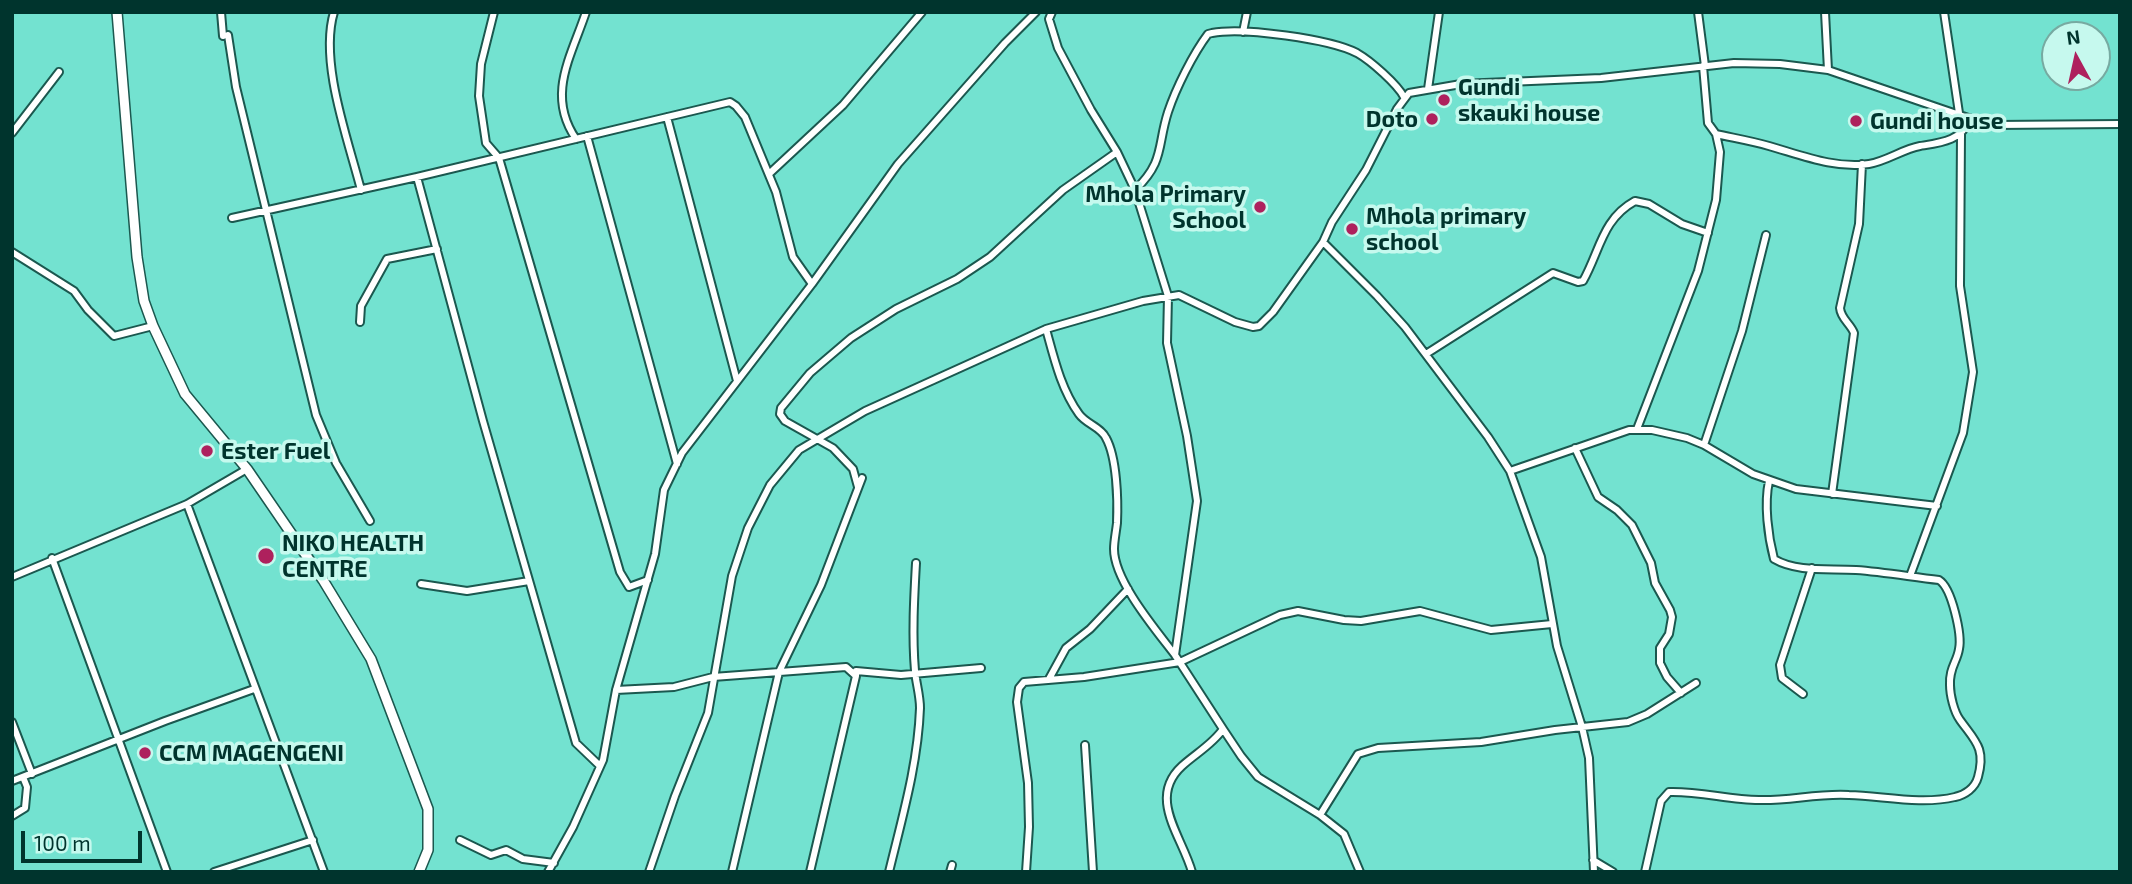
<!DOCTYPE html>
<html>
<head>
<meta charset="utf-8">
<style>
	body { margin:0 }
	#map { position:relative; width:2132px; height:884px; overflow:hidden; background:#73e2d0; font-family:"Exo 2",sans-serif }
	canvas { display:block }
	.frame { position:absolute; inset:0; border:14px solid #00342d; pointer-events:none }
	.north { position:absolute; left:2041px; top:21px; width:70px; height:70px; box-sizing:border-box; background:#c6f9ee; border:2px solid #77aaa1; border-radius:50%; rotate:352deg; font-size:19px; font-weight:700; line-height:28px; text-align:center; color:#00342d }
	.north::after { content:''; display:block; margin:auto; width:24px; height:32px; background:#ae215d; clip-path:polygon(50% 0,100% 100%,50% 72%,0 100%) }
	.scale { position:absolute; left:21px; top:831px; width:121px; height:32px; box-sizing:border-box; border:4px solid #00342d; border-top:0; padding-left:9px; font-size:21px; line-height:24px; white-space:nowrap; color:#00342d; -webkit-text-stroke:5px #c6f9ee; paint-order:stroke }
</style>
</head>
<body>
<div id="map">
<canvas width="2132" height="884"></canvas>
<div class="frame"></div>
<div class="north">N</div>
<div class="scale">100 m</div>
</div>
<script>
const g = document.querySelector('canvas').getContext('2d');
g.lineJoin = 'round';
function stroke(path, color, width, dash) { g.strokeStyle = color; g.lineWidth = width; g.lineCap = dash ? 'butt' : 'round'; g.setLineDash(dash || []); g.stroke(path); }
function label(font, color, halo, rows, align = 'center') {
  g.font = font + ' "Exo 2",sans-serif'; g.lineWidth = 7; g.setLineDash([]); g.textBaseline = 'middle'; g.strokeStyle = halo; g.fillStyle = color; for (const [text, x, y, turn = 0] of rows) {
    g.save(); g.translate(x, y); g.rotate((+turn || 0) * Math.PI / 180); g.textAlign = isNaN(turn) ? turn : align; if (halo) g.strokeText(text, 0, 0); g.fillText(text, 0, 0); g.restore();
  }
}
const minor = new Path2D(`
	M221 12 223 36
	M334 12C319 62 348 139 361 190
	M494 12 481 64 479 96 486 143 499 158 620 572 629 587 648 580
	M1052 12 1049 19 1058 48 1091 110 1117 152 1135 190 1168 296 1167 343 1187 436 1197 501 1175 655 1223 729C1213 744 1195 754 1182 766 1147 798 1182 836 1192 872
	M1698 12 1705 66
	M1825 12 1828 70
	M1944 12 1959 113
	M1243 32 1247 12
	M228 35 236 87 316 415 336 463 370 521
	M1428 89 1439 12
	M667 117 737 381
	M12 133 59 72
	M1716 134C1734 138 1752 141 1769 146 1801 155 1835 169 1869 164 1887 161 1903 149 1920 146 1939 143 1963 141 1969 119
	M587 136 677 464
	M576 139C546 95 571 57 586 12
	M770 173 843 105 922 12
	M417 177 483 421 576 743 600 766
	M1135 190C1165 161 1157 146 1168 112 1176 88 1193 54 1208 34L1212 33C1243 27 1330 39 1357 53 1371 61 1397 84 1404 97
	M232 218 417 177 730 102 736 106 745 117 776 192 793 257 812 284
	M1323 242 1377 296 1405 327 1488 437 1510 471 1541 557 1557 646 1582 727 1589 758 1594 872
	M12 252 74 291 88 310 114 336 153 326
	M360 322 361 306 387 259 437 249
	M1046 329C1054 358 1061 389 1079 414 1086 424 1101 427 1106 438 1117 458 1118 500 1117 523 1116 532 1114 541 1114 549 1114 581 1156 630 1175 655
	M1426 354 1553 273 1578 282 1583 281C1600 251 1602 219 1635 201L1649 204 1682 224 1708 233
	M1637 429 1698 271 1716 200 1720 152 1716 134 1708 123 1703 66
	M1704 445 1742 331 1766 235
	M1575 448 1598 497 1617 510 1632 525 1651 563 1655 583 1670 610 1672 617 1669 634 1660 648V663L1667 677 1681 693
	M1510 471 1629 430H1652L1687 438 1704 445 1753 474 1796 489 1937 506
	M858 487 853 469 833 448 785 421 780 414 781 408 810 373 851 338 896 309 957 279 990 257 1063 190 1117 152
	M1832 494 1854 333C1850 323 1841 319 1840 308L1859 224 1862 164
	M187 504 324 872
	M52 558 167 872
	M1910 576 1963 433 1973 372 1960 286 1961 134
	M12 577 187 504 247 469
	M421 584 467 591 529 581
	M856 676V671L901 675 981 668
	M1049 679 1066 648 1090 629 1128 589
	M616 690 674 687 713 677 846 667 856 676 810 872
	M1803 694 1782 678 1780 665 1812 568
	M12 722 32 774
	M1223 729 1241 756 1258 777 1320 815 1344 834 1360 872
	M1085 745 1093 872
	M12 781 165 721 254 689
	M1320 815 1358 754 1378 748 1481 742 1555 730 1628 722 1647 714 1696 683
	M12 816 25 808 27 787 23 777
	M460 840 491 855 506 850 523 859 554 863
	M1593 860 1613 872
	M214 872 313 840
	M548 872 573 827 603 760 616 690 655 554 664 490 682 453 812 284 898 164 1005 43 1036 12
	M649 872 675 796 708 713 732 576 748 528 770 485 799 450 865 411 1046 329 1143 301 1179 295 1235 322 1253 327 1259 326 1273 312 1323 242 1332 222 1366 170 1397 109 1409 93 1461 84 1601 78 1734 63 1780 64 1828 70 1983 123 1995 125 2120 124
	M732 872 779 672 821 585 862 478
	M889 872C902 818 918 764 920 708 920 695 916 683 915 671 912 635 914 599 916 563
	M950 872 952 865
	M1026 872 1029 827 1028 783 1017 702 1019 688 1024 682 1084 677 1180 662 1280 615 1298 611 1344 620 1361 621 1420 611 1491 630 1552 624
	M1645 872 1661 801 1669 792C1700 791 1729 800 1759 800 1789 801 1818 793 1849 795 1883 796 1921 805 1955 797 1965 795 1975 788 1978 777 1986 748 1975 741 1960 720 1954 712 1950 695 1950 685 1949 668 1957 662 1959 649 1962 635 1952 588 1939 580 1912 577 1884 572 1856 570 1830 568 1798 573 1774 559 1768 536 1764 504 1769 481`);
const secondary = new Path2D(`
	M117 12 137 257 144 301 153 326 185 394 247 469 323 580 371 659 428 809V850L419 872`);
stroke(minor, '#1b584f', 10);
stroke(secondary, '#1b584f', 12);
stroke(minor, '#fff', 6);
stroke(secondary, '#fff', 9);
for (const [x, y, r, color] of [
	[1444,100,7,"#ae215d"],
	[1432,119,7,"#ae215d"],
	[1856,121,7,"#ae215d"],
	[1260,207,7,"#ae215d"],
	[1352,229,7,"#ae215d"],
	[207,451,7,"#ae215d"],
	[266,556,9,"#ae215d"],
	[145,753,7,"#ae215d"]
]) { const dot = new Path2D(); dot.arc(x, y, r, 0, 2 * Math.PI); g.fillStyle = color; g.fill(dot); stroke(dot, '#c6f9ee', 2.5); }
label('bold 23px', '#00342d', '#c6f9ee', [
	["Gundi",1458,87],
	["skauki house",1458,113],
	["Doto",1418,119,"right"],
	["Gundi house",1870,121],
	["Mhola Primary",1246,194,"right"],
	["School",1246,220,"right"],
	["Mhola primary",1366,216],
	["school",1366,242],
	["Ester Fuel",221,451],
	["NIKO HEALTH",282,543],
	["CENTRE",282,569],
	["CCM MAGENGENI",159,753]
], 'left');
</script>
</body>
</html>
